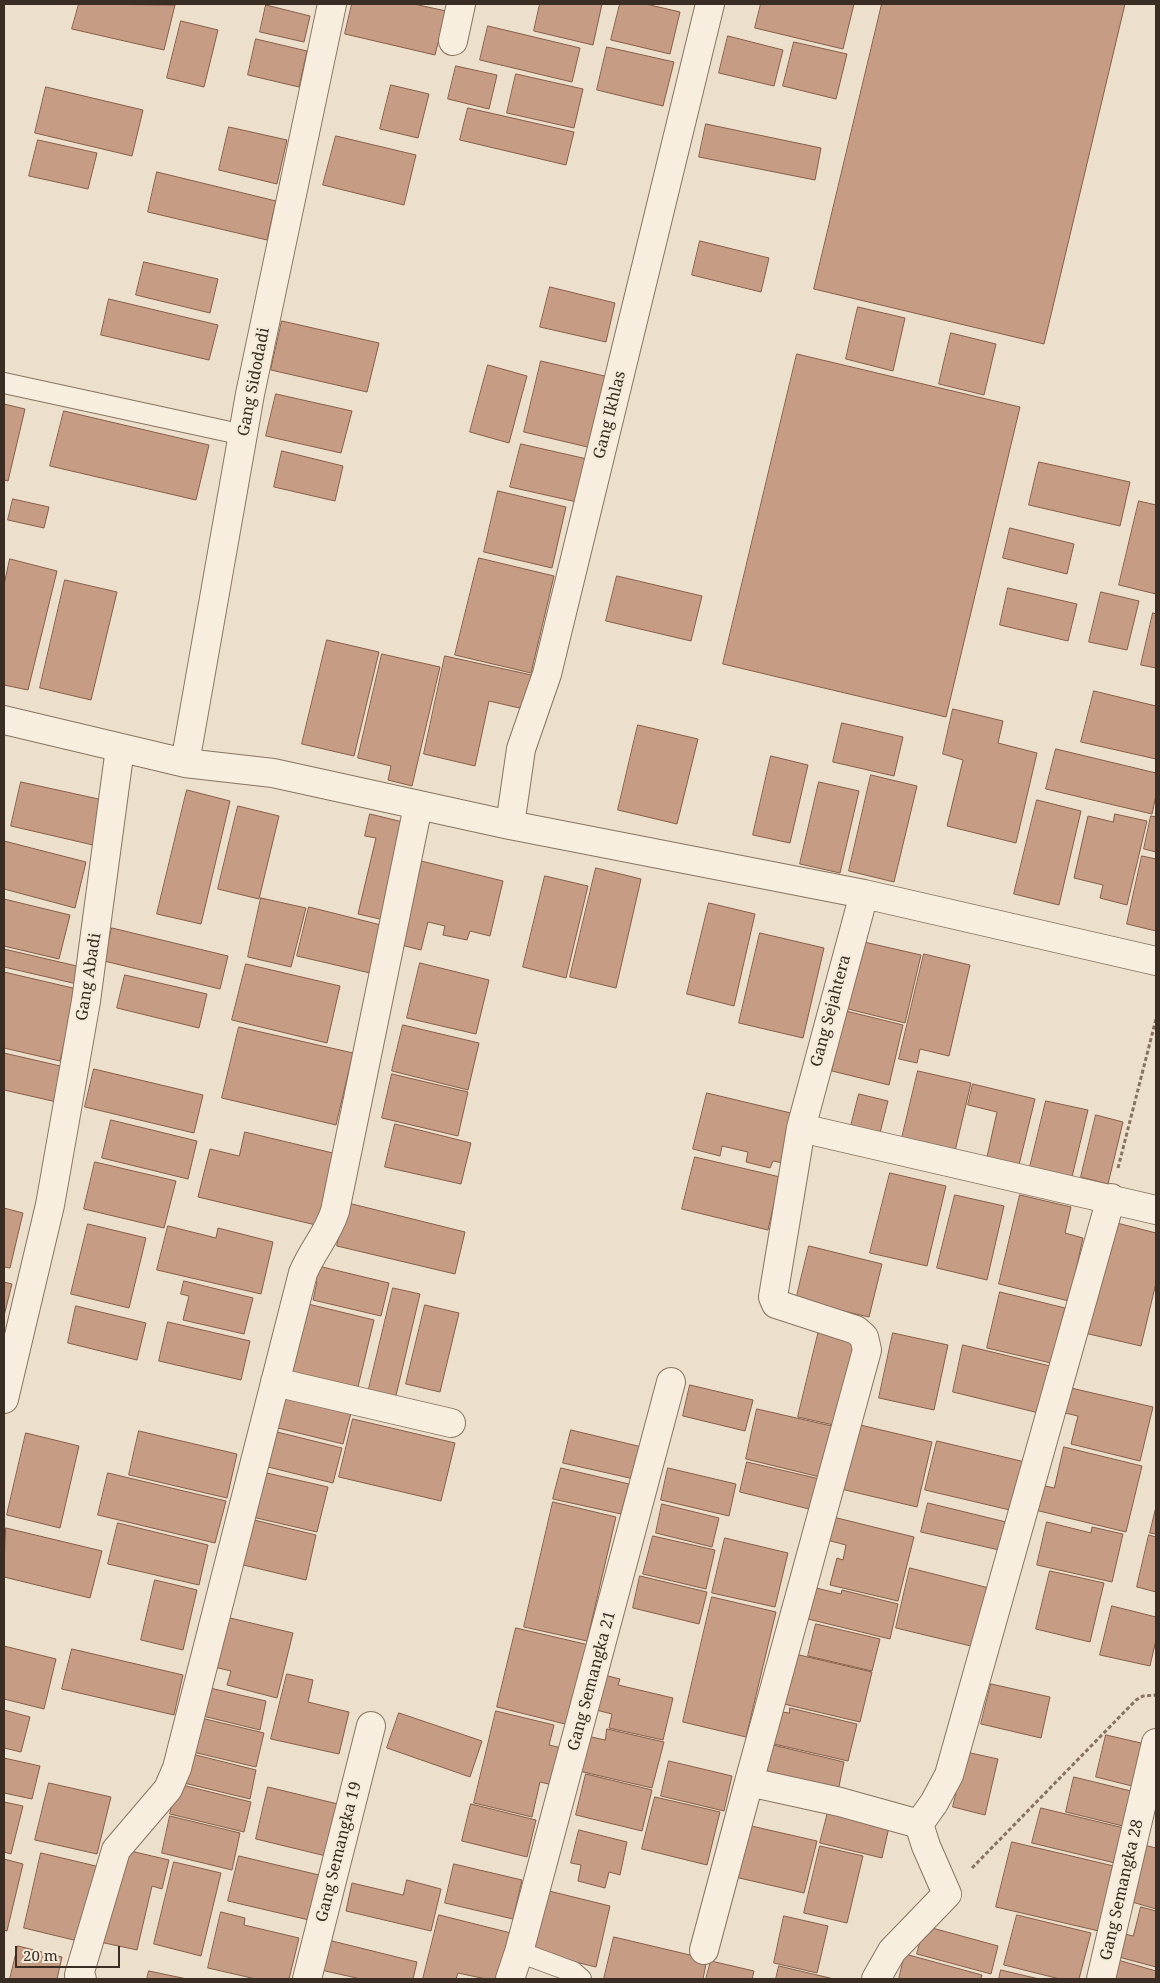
<!DOCTYPE html>
<html>
<head>
<meta charset="utf-8">
<style>
	body { margin:0 }
	#map { position:relative; width:1160px; height:1983px; overflow:hidden; background:#ece0cc; font-family:"Noto Serif",serif }
	canvas { display:block }
	.frame { position:absolute; inset:0; border:5px solid #3a2d23; pointer-events:none }
	.scale { position:absolute; left:15px; top:1946px; width:105px; height:22px; box-sizing:border-box; border:2px solid #3a2d23; border-top:0; padding-left:6px; font-size:15px; line-height:18px; white-space:nowrap; color:#3a2d23; -webkit-text-stroke:4px #f4ebdb; paint-order:stroke }
</style>
</head>
<body>
<div id="map">
<canvas width="1160" height="1983"></canvas>
<div class="frame"></div>
<div class="scale">20 m</div>
</div>
<script>
const g = document.querySelector('canvas').getContext('2d');
g.lineJoin = 'round';
function fill(path, color) { g.fillStyle = color; g.fill(path, 'evenodd'); }
function stroke(path, color, width, dash) { g.strokeStyle = color; g.lineWidth = width; g.lineCap = dash ? 'butt' : 'round'; g.setLineDash(dash || []); g.stroke(path); }
function label(font, color, halo, rows, align = 'center') {
  g.font = font + ' "Noto Serif",serif'; g.lineWidth = 4.5; g.setLineDash([]); g.textBaseline = 'middle'; g.strokeStyle = halo; g.fillStyle = color; for (const [text, x, y, turn = 0] of rows) {
    g.save(); g.translate(x, y); g.rotate((+turn || 0) * Math.PI / 180); g.textAlign = isNaN(turn) ? turn : align; if (halo) g.strokeText(text, 0, 0); g.fillText(text, 0, 0); g.restore();
  }
}
const building = new Path2D(`
	M79 4 175 5 164 50 72 29Z
	M352 4H414L446 11 435 55 345 34Z
	M540 4H602L593 45 534 31Z
	M620 4H646L680 12 670 54 611 40Z
	M761 4H854L843 49 755 28Z
	M882 4H1125L1044 344 814 289Z
	M266 5 310 16 304 42 260 32Z
	M181 21 218 30 204 87 167 78Z
	M488 26 580 48 572 82 480 60Z
	M728 36 783 50 774 86 719 73Z
	M256 39 307 51 299 87 248 75Z
	M794 42 847 54 836 99 783 86Z
	M607 47 674 62 663 106 597 90Z
	M456 66 497 75 489 109 448 99Z
	M516 74 583 89 574 128 507 113Z
	M391 85 429 94 418 138 380 129Z
	M46 87 143 110 132 156 35 133Z
	M468 108 574 132 566 165 460 140Z
	M706 124 821 148 815 180 699 157Z
	M229 127 287 140 277 184 219 170Z
	M336 136 416 155 404 205 323 185Z
	M38 140 97 153 88 189 29 176Z
	M157 172 276 201 267 240 148 212Z
	M700 241 769 258 761 292 692 275Z
	M144 262 218 279 210 313 136 295Z
	M550 287 615 303 606 342 540 327Z
	M109 299 218 325 209 360 101 335Z
	M858 307 905 318 893 371 846 359Z
	M282 321 379 343 367 392 271 370Z
	M951 333 996 344 984 395 939 384Z
	M797 354 1020 407 946 717 723 664Z
	M541 361 613 378 596 449 524 432Z
	M488 365 527 376 509 443 470 432Z
	M276 394 352 411 341 453 266 436Z
	M4 404 25 409 8 481 4 480Z
	M64 411 209 445 196 500 50 466Z
	M521 444 587 459 577 502 510 487Z
	M282 451 343 466 335 501 274 487Z
	M1039 462 1130 482 1120 526 1029 505Z
	M498 491 566 507 552 568 484 552Z
	M13 499 49 507 44 528 8 520Z
	M1139 501 1156 505V594L1119 585Z
	M1010 528 1074 544 1067 574 1003 558Z
	M479 558 554 576 531 673 455 655Z
	M10 559 57 571 28 690 4 685V585Z
	M617 576 702 596 691 641 606 621Z
	M65 580 117 592 91 700 40 688Z
	M1008 588 1077 604 1068 641 1000 625Z
	M1101 592 1139 601 1127 650 1089 642Z
	M1153 613 1156 614V668L1141 665Z
	M327 640 379 652 354 756 302 744Z
	M382 654 440 667 412 786 388 780 391 766 358 758Z
	M445 656 536 676 528 710 489 701 475 766 424 754Z
	M1094 691 1156 706V759L1081 742Z
	M953 709 1003 721 998 743 1037 753 1016 843 947 826 963 760 943 754Z
	M842 723 903 737 894 776 833 762Z
	M638 725 698 739 677 824 618 810Z
	M1056 749 1156 773V795L1152 814 1046 789Z
	M771 756 808 765 790 843 753 835Z
	M871 775 917 786 894 882 849 871Z
	M21 782 103 800 93 845 11 826Z
	M819 782 859 791 840 873 800 864Z
	M187 790 230 801 201 924 157 914Z
	M1037 800 1081 811 1059 905 1014 894Z
	M238 806 279 816 259 899 218 889Z
	M370 814 407 823 384 920 358 914 376 838 365 836Z
	M1115 814 1147 821 1127 905 1100 898 1103 885 1074 878 1088 816 1113 822Z
	M1151 816 1156 817V852L1144 849Z
	M4 841 86 862 75 908 4 889Z
	M1142 856 1156 859V931L1127 924Z
	M413 859 503 881 490 936 470 931 467 940 443 935 445 926 428 922 421 950 393 943Z
	M596 868 641 879 616 988 570 977Z
	M545 876 588 886 566 978 523 967Z
	M261 898 306 908 291 967 248 957Z
	M4 899 70 915 59 959 4 946Z
	M709 903 755 914 734 1006 687 994Z
	M309 907 381 925 370 973 297 956Z
	M112 928 228 956 220 989 104 961Z
	M760 933 824 948 803 1038 739 1023Z
	M864 942 921 955 905 1023 848 1009Z
	M4 949 81 967 77 984 4 967Z
	M924 954 970 965 949 1056 920 1049 917 1063 899 1059Z
	M420 963 489 980 476 1034 407 1018Z
	M246 964 340 986 327 1043 232 1020Z
	M4 972 77 989 60 1061 4 1048Z
	M125 975 207 994 199 1028 117 1008Z
	M846 1011 903 1025 889 1085 832 1071Z
	M403 1025 479 1043 468 1090 392 1071Z
	M239 1027 353 1053 336 1125 222 1098Z
	M4 1053 69 1068 61 1103 4 1090Z
	M94 1069 203 1095 194 1133 85 1107Z
	M918 1071 971 1083 955 1151 902 1138Z
	M392 1074 468 1092 458 1136 382 1118Z
	M973 1084 1035 1099 1019 1165 987 1157 997 1112 968 1105Z
	M707 1093 795 1114 783 1163 773 1161 770 1168 746 1162 748 1152 722 1146 720 1156 693 1149Z
	M859 1094 888 1101 880 1133 851 1126Z
	M1046 1101 1088 1110 1072 1177 1030 1167Z
	M1096 1115 1123 1122 1108 1184 1081 1177Z
	M111 1120 197 1141 188 1179 102 1158Z
	M395 1124 471 1143 461 1184 385 1167Z
	M245 1132 337 1154 320 1226 198 1197 210 1149 239 1156Z
	M695 1157 780 1177 768 1230 682 1209Z
	M95 1162 176 1181 164 1228 84 1209Z
	M890 1173 946 1186 927 1266 870 1253Z
	M955 1195 1004 1206 987 1280 937 1268Z
	M1020 1195 1071 1207 1065 1233 1083 1238 1069 1301 999 1284Z
	M348 1203 465 1232 455 1274 337 1246Z
	M4 1208 23 1213 10 1268 4 1267Z
	M1113 1222 1156 1233V1283L1141 1346 1080 1332Z
	M88 1224 146 1238 129 1308 71 1294Z
	M168 1226 216 1238 218 1228 273 1242 261 1294 157 1270Z
	M809 1246 882 1264 869 1317 796 1300Z
	M314 1265 389 1283 381 1316 313 1300 317 1282 311 1281Z
	M184 1281 253 1298 244 1334 183 1320 189 1296 181 1294Z
	M4 1282 12 1284 4 1316Z
	M393 1288 420 1294 394 1404 367 1397Z
	M1000 1292 1065 1308 1051 1363 987 1348Z
	M304 1303 374 1320 357 1391 287 1374Z
	M425 1305 459 1313 440 1392 406 1384Z
	M76 1306 146 1323 137 1360 68 1343Z
	M168 1322 250 1341 241 1380 159 1361Z
	M820 1326 859 1335 838 1426 798 1417Z
	M893 1333 948 1345 934 1410 879 1398Z
	M963 1345 1050 1366 1039 1413 953 1392Z
	M690 1385 753 1400 745 1431 683 1416Z
	M1071 1388 1153 1407 1140 1461 1071 1444 1078 1416 1065 1413Z
	M286 1393 352 1409 343 1444 278 1428Z
	M757 1409 836 1427 824 1478 746 1459Z
	M353 1419 455 1443 441 1501 339 1477Z
	M856 1424 932 1442 917 1507 841 1489Z
	M571 1430 642 1447 634 1479 563 1463Z
	M139 1431 237 1454 227 1498 129 1475Z
	M277 1432 342 1448 333 1483 268 1467Z
	M26 1433 79 1446 60 1528 7 1515Z
	M937 1441 1025 1462 1014 1511 925 1490Z
	M1064 1447 1142 1466 1126 1532 1031 1509 1037 1484 1054 1488Z
	M747 1462 824 1480 817 1511 740 1492Z
	M561 1468 629 1484 621 1514 553 1499Z
	M668 1468 736 1484 729 1516 661 1500Z
	M258 1471 328 1487 317 1532 248 1516Z
	M108 1473 226 1501 215 1543 98 1515Z
	M553 1502 616 1517 587 1641 524 1627Z
	M928 1503 1006 1522 999 1550 921 1532Z
	M662 1504 719 1518 712 1547 656 1533Z
	M1156 1507V1534L1150 1533Z
	M829 1516 914 1537 898 1601 830 1585 837 1558 843 1560 846 1545 823 1539Z
	M246 1518 316 1535 306 1580 235 1563Z
	M1047 1522 1091 1533 1092 1527 1123 1534 1112 1582 1037 1565Z
	M118 1523 208 1545 199 1585 108 1564Z
	M6 1528 102 1551 90 1598 4 1577Z
	M1149 1535 1156 1537V1592L1137 1587Z
	M653 1536 715 1550 706 1589 643 1574Z
	M725 1538 788 1553 775 1607 712 1593Z
	M910 1568 989 1588 975 1647 896 1628Z
	M1050 1571 1104 1583 1090 1642 1036 1629Z
	M640 1576 707 1592 699 1624 633 1608Z
	M155 1580 197 1590 183 1650 141 1640Z
	M816 1588 841 1594 842 1590 898 1604 890 1639 808 1619Z
	M712 1597 776 1612 746 1737 683 1722Z
	M1112 1606 1156 1617V1640L1150 1666 1100 1655Z
	M226 1617 293 1633 277 1698 227 1685 231 1671 214 1667Z
	M816 1624 880 1639 872 1671 808 1656Z
	M516 1628 589 1645 569 1725 497 1707Z
	M4 1646 56 1659 44 1709 4 1699Z
	M72 1649 183 1675 174 1715 62 1689Z
	M795 1654 872 1672 860 1722 784 1704Z
	M287 1674 313 1680 308 1702 349 1712 339 1754 271 1739Z
	M604 1675 620 1679 618 1685 673 1698 663 1740 609 1728 612 1714 596 1710Z
	M991 1684 1050 1697 1041 1738 981 1724Z
	M210 1688 266 1701 260 1730 203 1716Z
	M790 1708 857 1724 848 1761 774 1744 782 1712 789 1713Z
	M4 1710 30 1717 21 1752 4 1748Z
	M496 1711 554 1725 549 1745 562 1748 553 1785 540 1782 532 1817 474 1803Z
	M399 1713 482 1741 470 1777 387 1748Z
	M201 1718 264 1733 256 1767 193 1752Z
	M607 1729 664 1742 652 1788 579 1771 587 1736 605 1740Z
	M1106 1735 1150 1745 1140 1788 1096 1777Z
	M773 1745 844 1762 837 1796 766 1779Z
	M966 1752 998 1759 985 1815 953 1807Z
	M192 1754 256 1770 250 1799 184 1783Z
	M4 1758 40 1766 32 1799 4 1793Z
	M669 1761 732 1776 724 1811 661 1796Z
	M586 1774 652 1790 642 1831 576 1815Z
	M1074 1777 1135 1792 1127 1827 1066 1812Z
	M49 1783 111 1797 97 1854 35 1840Z
	M178 1784 251 1802 244 1832 170 1814Z
	M268 1787 342 1805 330 1857 256 1839Z
	M655 1797 720 1812 707 1865 642 1849Z
	M4 1802 23 1806 11 1854 4 1852Z
	M471 1804 536 1820 527 1857 462 1841Z
	M1041 1808 1128 1829 1119 1864 1032 1843Z
	M828 1812 889 1827 882 1858 820 1843Z
	M170 1816 240 1833 232 1870 162 1853Z
	M747 1825 817 1841 804 1893 735 1877Z
	M579 1830 627 1842 620 1875 609 1872 605 1888 578 1881 581 1865 571 1863Z
	M1012 1842 1118 1867 1103 1932 996 1907Z
	M1140 1844 1156 1848V1909L1125 1900Z
	M820 1846 863 1856 847 1923 804 1913Z
	M122 1849 169 1860 162 1889 152 1886 137 1950 100 1942Z
	M41 1853 100 1867 82 1942 24 1928Z
	M239 1856 319 1875 309 1920 228 1901Z
	M4 1859 23 1864 7 1931 4 1930Z
	M174 1862 221 1873 201 1956 154 1944Z
	M454 1864 522 1880 513 1919 445 1903Z
	M407 1880 441 1889 431 1931 346 1911 352 1883 403 1895Z
	M545 1890 610 1906 596 1967 530 1951Z
	M1141 1907 1156 1911V1967L1115 1956 1121 1933 1133 1936Z
	M221 1912 245 1918 244 1925 299 1938 289 1979H256L208 1968Z
	M439 1915 511 1933 499 1979H486L458 1973 456 1979H423Z
	M1017 1915 1091 1933 1079 1979H1060L1004 1965Z
	M784 1916 828 1926 817 1973 774 1963Z
	M925 1926 998 1946 991 1974 917 1954Z
	M614 1937 707 1959 703 1979H604Z
	M328 1940 417 1962 413 1979H361L321 1970Z
	M18 1946 62 1957 57 1979H10Z
	M905 1954 982 1975 981 1979H899Z
	M1118 1960 1156 1971V1979H1112Z
	M711 1961 754 1971 752 1979H706Z
	M779 1966 834 1979H776Z
	M1001 1970 1039 1979H999Z
	M149 1971 187 1979H147Z`);
fill(building, '#c79c84');
stroke(building, '#865d48', 1);
const lane = new Path2D(`
	M4 383 244 435
	M519 1952 573 1972 581 1979`);
const street = new Path2D(`
	M453 41 461 4
	M4 720 185 763 273 773 510 825 864 894 1156 961
	M185 763 250 394 332 4
	M510 825 521 749 547 674 710 4
	M864 894 801 1128 773 1297 776 1304 856 1330 864 1337 867 1350 749 1782 840 1802 919 1824 926 1846 947 1894 892 1951 876 1979
	M801 1128 1156 1210
	M275 1382 451 1423
	M4 1399 50 1205 86 1001 120 748
	M919 1824 934 1803 949 1775 1111 1198
	M704 1950 749 1782
	M82 1979 79 1975 116 1850 168 1789 177 1768 303 1273C312 1251 328 1234 335 1211L418 806
	M307 1979 371 1726
	M510 1979 519 1952 671 1382
	M1101 1979 1156 1743`);
stroke(lane, '#887360', 22);
stroke(street, '#887360', 30);
stroke(new Path2D(`
	M1118 1168 1156 1019
	M972 1868 1136 1700 1143 1696 1156 1695`), '#887360', 3, [4, 2.5]);
stroke(lane, '#f7eedf', 20);
stroke(street, '#f7eedf', 28);
label('16px', '#3a2d23', '#f4ebdb', [
	["Gang Sidodadi",254,382,-79],
	["Gang Ikhlas",610,415,-76],
	["Gang Abadi",89,977,-81],
	["Gang Sejahtera",831,1011,-75],
	["Gang Semangka 21",592,1681,-75],
	["Gang Semangka 19",339,1852,-76],
	["Gang Semangka 28",1122,1890,-77]
]);
</script>
</body>
</html>
